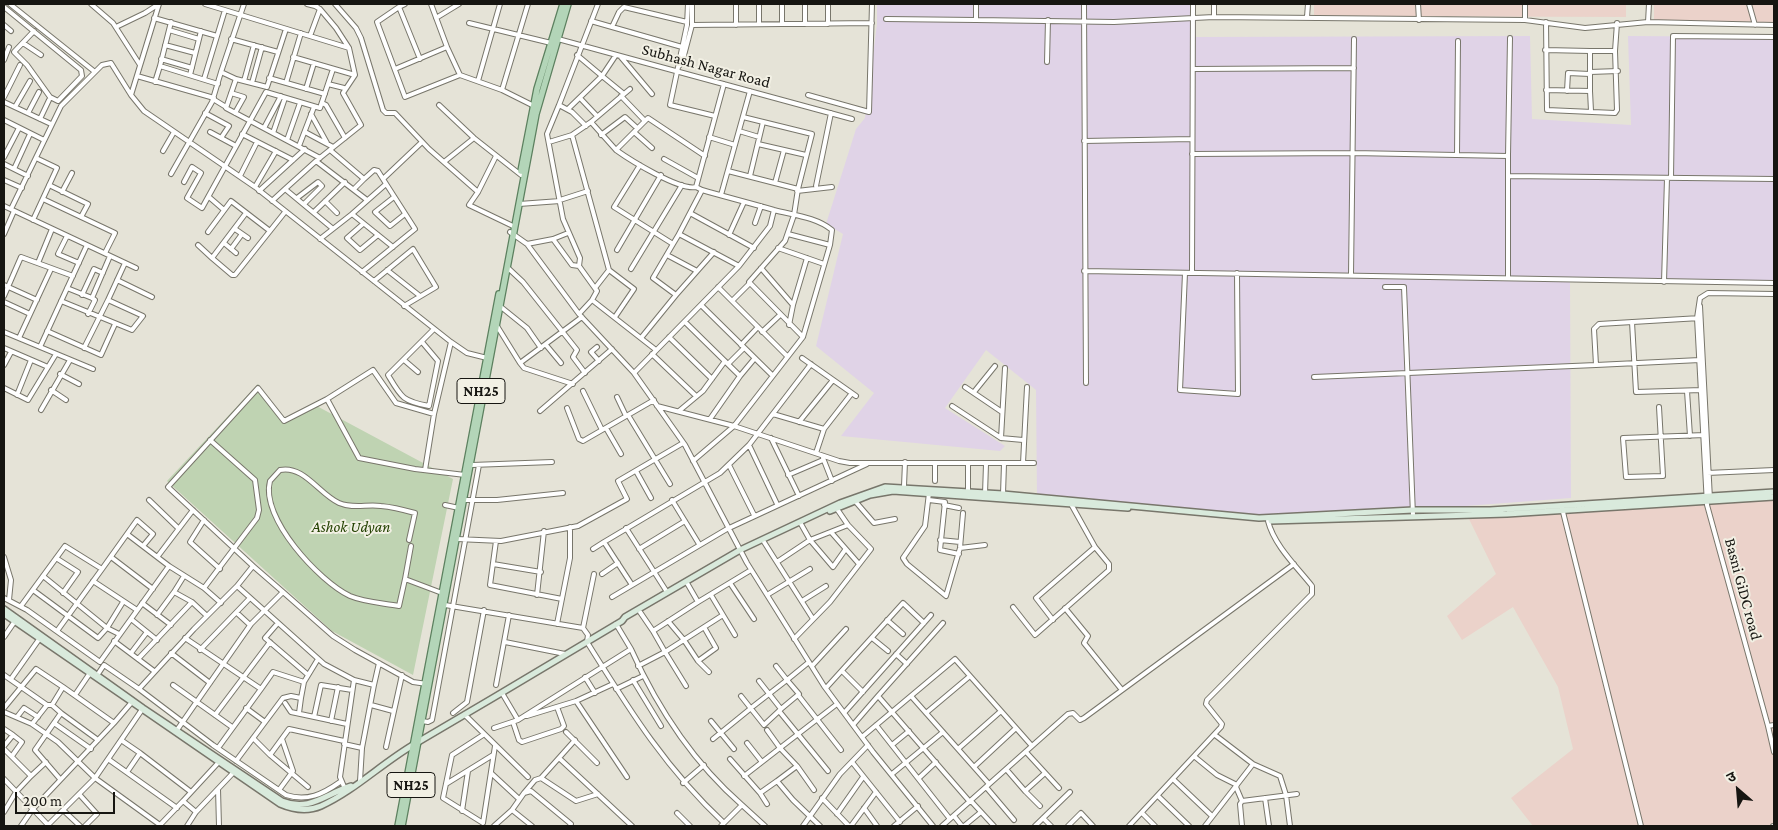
<!DOCTYPE html>
<html>
<head>
<meta charset="utf-8">
<style>
	body { margin:0 }
	#map { position:relative; width:1778px; height:830px; overflow:hidden; background:#e5e3d7; font-family:"Crimson Pro","Noto Sans Devanagari",serif }
	canvas { display:block }
	.frame { position:absolute; inset:0; border:5px solid #161511; pointer-events:none }
	.north { position:absolute; left:1713px; top:765px; width:50px; height:50px; -webkit-text-stroke:4px #f2f0e4; paint-order:stroke; rotate:333deg; font-size:14px; font-weight:700; line-height:20px; text-align:center; color:#161511 }
	.north::after { content:''; display:block; margin:auto; width:18px; height:22px; background:#161511; clip-path:polygon(50% 0,100% 100%,50% 72%,0 100%) }
	.scale { position:absolute; left:15px; top:792px; width:100px; height:22px; box-sizing:border-box; border:2px solid #161511; border-top:0; padding-left:6px; font-size:15px; line-height:18px; white-space:nowrap; color:#161511; -webkit-text-stroke:4px #f2f0e4; paint-order:stroke }
</style>
</head>
<body>
<div id="map">
<canvas width="1778" height="830"></canvas>
<div class="frame"></div>
<div class="north">उ</div>
<div class="scale">200 m</div>
</div>
<script>
const g = document.querySelector('canvas').getContext('2d');
g.lineJoin = 'round';
function fill(path, color) { g.fillStyle = color; g.fill(path, 'evenodd'); }
function stroke(path, color, width, dash) { g.strokeStyle = color; g.lineWidth = width; g.lineCap = dash ? 'butt' : 'round'; g.setLineDash(dash || []); g.stroke(path); }
function label(font, color, halo, rows, align = 'center') {
  g.font = font + ' "Crimson Pro",serif'; g.lineWidth = 4; g.setLineDash([]); g.textBaseline = 'middle'; g.strokeStyle = halo; g.fillStyle = color; for (const [text, x, y, turn = 0] of rows) {
    g.save(); g.translate(x, y); g.rotate((+turn || 0) * Math.PI / 180); g.textAlign = isNaN(turn) ? turn : align; if (halo) g.strokeText(text, 0, 0); g.fillText(text, 0, 0); g.restore();
  }
}
fill(new Path2D(`
	M1314 4H1626V17L1314 16Z
	M1654 4H1774V22L1654 21Z
	M1774 496V826H1533L1511 798 1573 749 1558 687 1513 607 1462 640 1447 616 1496 574 1469 519Z`), '#ebd2ca');
fill(new Path2D(`
	M877 4H1196V37L1530 36 1532 119 1631 125 1628 36 1774 37V286L1570 281 1571 498 1413 510 1254 518 1037 498 1036 390 986 350 945 408 1005 446 1000 451 841 436 874 393 816 346 843 234 826 224 856 129 865 118 877 24Z`), '#e0d3e7');
fill(new Path2D(`
	M258 384 284 420 313 404 453 479 413 675 332 631 167 481Z`), '#bfd3b2');
const street = new Path2D(`
	M10 4 95 72
	M91 4 113 23 140 65
	M159 4 131 95 144 111 255 187 451 342 467 353 487 358
	M205 4 349 48 355 75 343 93 361 125 316 161
	M244 4 221 72 236 79 267 87
	M307 4 315 6 317 4
	M335 4 356 28 361 38 383 110 386 113H395L429 149 478 192 469 205 515 227
	M405 4 399 7 420 59
	M431 4 447 47
	M528 4 502 90 534 106
	M688 4 687 25 670 105 715 116
	M759 4V24
	M782 4V24
	M1084 4 1086 383
	M1214 4V17
	M1418 4 1419 20
	M1749 4 1755 25
	M4 7 81 70 82 76 58 101 50 97 27 65 14 52 34 31
	M399 7 377 22 405 97 460 75
	M320 9 336 28 349 48
	M1307 17 1308 4
	M154 18 217 36
	M436 18 459 4
	M886 19 976 20V4
	M976 20 1114 22 1214 17 1525 20 1585 28 1648 22 1774 25
	M1525 20V4
	M591 21 682 47
	M171 22 160 66 218 84
	M1546 22 1547 110 1615 113 1617 110 1615 51 1617 23
	M1648 22 1649 4
	M469 23 551 43
	M805 24V4
	M828 24V4
	M4 25 11 31
	M692 25 872 23
	M736 25V4
	M116 27 145 13 159 4
	M612 27 619 12 624 7 687 22
	M169 30 199 39
	M310 36 320 9 315 6
	M231 39 278 52
	M558 39 852 119
	M23 43 41 55
	M165 45 195 53
	M1545 50 1590 51
	M577 55 602 76 616 55
	M620 56 652 94
	M293 57 355 75
	M161 59 192 68
	M4 60 9 47
	M1047 62 1048 20
	M679 66 682 63 692 25V4
	M395 69 447 47 460 75 502 90
	M1194 69 1354 68
	M1590 72 1618 71
	M190 75 201 31
	M137 76 214 98
	M269 78 325 94
	M204 79 225 10
	M236 79 226 108 320 158
	M244 81 254 45
	M478 81 500 4
	M155 82 160 66
	M252 83 262 47
	M286 83 301 33
	M328 84 344 88
	M267 87 286 29
	M306 89 314 63
	M1546 90 1590 91V51H1615
	M1567 91 1568 73 1590 74
	M1590 91 1591 111
	M231 93 244 97 235 113
	M808 95 869 112 872 4
	M621 96 645 121
	M4 97 20 65
	M213 99 226 107
	M581 99 597 116
	M4 102 51 124
	M322 103 326 105 345 138
	M439 105 474 138 521 175
	M559 105 547 134 563 219 580 258 579 266
	M15 107 30 81
	M568 109 602 76 624 94 630 89
	M28 113 39 92
	M205 113 229 126 221 138
	M311 114 327 143
	M40 119 49 100
	M4 120 44 140
	M591 122 624 94
	M586 126 572 112 559 105 598 4
	M264 128 281 96
	M739 131 759 137
	M210 132 236 146
	M305 132 333 147
	M634 132 652 148
	M273 133 285 98
	M242 134 293 160
	M572 135 591 122 616 150
	M601 135 625 117 637 128
	M709 137 735 145
	M287 140 300 103
	M1084 141 1192 139
	M549 142 572 135 609 270 595 288
	M758 144 806 155
	M299 146 314 107
	M330 150 364 179 354 189
	M163 151 174 132
	M1192 154 1353 153 1508 156 1510 38
	M1457 155 1458 41
	M4 157 19 128
	M664 159 698 178
	M444 162 474 138
	M4 164 28 176
	M640 165 614 207 673 244 679 234
	M14 169 30 134
	M728 171 798 189 812 134 743 117
	M171 174 212 102 221 72
	M240 176 257 142
	M750 176 763 122
	M1508 176 1774 179
	M1671 178 1673 36 1774 37
	M364 179 374 170 378 171 383 179
	M4 180 22 188
	M184 182 192 167 201 173 187 198 202 208 266 92 320 108 333 69
	M775 183 784 150
	M49 185 88 204 81 217
	M816 186 831 113
	M255 187 276 151
	M696 187C680 191 630 160 616 150L648 118 705 156
	M285 189 316 161 367 200
	M702 190C726 197 750 203 774 210 793 215 816 217 832 230L830 245 803 337 749 282 785 241 794 215 798 189
	M259 191 305 149
	M797 191 832 187
	M62 192 72 173
	M478 192 496 156
	M721 195 750 91
	M209 197 224 210
	M394 197 375 212 390 226 405 214
	M297 198 318 182 322 186 304 204
	M43 199 115 233 105 253
	M560 200 588 191
	M272 201 285 189 332 228
	M325 201 337 213
	M519 204 560 201
	M4 206 136 268
	M11 209 61 106 102 65 111 63 131 95
	M314 212 345 182
	M246 213 212 258 232 275H235L285 212
	M690 213 754 248
	M352 214 386 184
	M33 220 57 168 36 158
	M755 223 761 206
	M363 224 347 238 360 250 378 235
	M235 229 248 238
	M208 232 231 201 270 231
	M510 232 527 244 579 314 634 373 685 445 747 563 824 686 873 752 933 826
	M4 234 14 211
	M788 234 830 245
	M729 235 744 202
	M67 236 58 254 79 263
	M320 239 352 214 393 247
	M553 239 568 233
	M224 243 236 253
	M527 244 553 239 572 265 579 266 597 291 592 300 656 350
	M673 244 653 278 676 295 714 252
	M198 245 212 258
	M778 248 824 264
	M231 249 242 234
	M617 250 661 175
	M667 255 697 271
	M38 263 52 229
	M739 266 770 226 774 210
	M508 268 523 282 577 350 573 357 585 373
	M761 268 793 305 807 258
	M631 269 682 185
	M387 270 420 296
	M609 270 634 289 615 317
	M1084 271 1774 283
	M362 272 415 229 383 179 422 142
	M1185 273 1180 390 1238 394 1237 273
	M1192 273 1193 4
	M1351 275 1354 39
	M1508 278V156
	M117 280 152 297
	M374 281 413 249 436 287 404 306
	M1664 282 1667 178
	M4 285 37 300
	M718 287 787 356
	M1385 287H1404L1413 515
	M67 288 92 298 110 256
	M1774 294 1708 293 1700 298 1697 318 1707 505 1768 726 1774 725
	M82 295 94 269 103 273
	M4 296 21 257 73 276
	M61 301 132 330 143 316 108 300 125 263
	M732 301 750 283
	M4 302 30 314
	M701 305 772 375
	M1700 306 1710 499
	M501 307 527 328 541 348
	M88 314 95 300 92 298
	M579 314 592 300
	M685 322 740 376 755 358
	M1632 322 1636 392 1702 390
	M789 325 793 305
	M497 326 520 363
	M47 331 101 355 115 324
	M4 332 93 369
	M762 332 780 315
	M669 337 712 379
	M803 337 734 426 839 461 850 463H1034
	M19 338 51 269
	M641 338 676 295
	M422 342 438 361 429 406C402 401 401 397 388 375L434 329
	M546 345 561 363
	M741 345 758 327
	M40 347 87 245
	M597 347 591 352 599 361
	M4 348 48 367
	M84 348 108 300
	M652 354 696 396
	M802 358 856 396
	M404 360 418 372
	M728 364 744 348
	M4 365 11 352
	M1596 365 1700 360
	M1005 368 1001 438 1023 440
	M634 373 739 266 679 234 702 190 696 187 724 84
	M60 374 79 384
	M1314 377 1596 365 1594 329 1599 324 1700 318
	M573 384 524 368 520 363 582 317
	M965 387 1002 412
	M4 388 28 400 56 354
	M51 390 66 400
	M583 391 602 430
	M1687 391 1690 436
	M974 392 995 366
	M17 395 31 360
	M617 397 626 416
	M327 399 373 370 396 403 434 414
	M657 406 734 426
	M952 406 1001 438
	M1659 407 1663 476 1626 477 1623 438 1705 435
	M567 408 579 439 583 441 654 400
	M41 410 70 360
	M540 411 612 349
	M679 411 703 391 725 361
	M773 414 824 429 852 393
	M628 415 670 484
	M710 419 740 376
	M799 422 833 380
	M606 428 621 454
	M771 438 799 496
	M749 445 777 504
	M816 453 824 429
	M823 458 832 481
	M693 461 734 426
	M935 463V481
	M1023 463 1027 387
	M472 465 552 462
	M729 465 754 515
	M425 470 434 414 451 342
	M636 471 651 498
	M1707 473 1774 470
	M788 475 823 460
	M904 486 905 462
	M968 491V463
	M929 493 925 526 903 558 907 564 946 596 960 548 963 513
	M985 494 986 464
	M1003 494 1004 464
	M149 500 178 528
	M465 500H497L563 493
	M672 500 699 544
	M929 500 945 502 940 550 959 554
	M855 501 874 523 895 519
	M445 505 459 508
	M944 505 959 508
	M1562 508 1641 826
	M204 520 190 542 220 569
	M801 524 810 540 833 567 845 550
	M626 528 667 592
	M831 532 859 564
	M127 534 137 520 153 534 143 546
	M457 539 501 541 578 526 627 499 618 481 683 443
	M409 540 415 513C404 510 392 507 381 506 367 504 353 509 339 503 319 494 304 465 280 470L270 481C260 518 319 581 350 596 364 602 383 603 399 606L405 579 442 593
	M940 540 960 542
	M496 541 490 585 562 599
	M764 542 813 619
	M960 548 985 545
	M593 549 604 542
	M639 549 685 521
	M158 556 193 510
	M4 557 11 580 9 600
	M111 557 153 589
	M56 558 78 572 63 593
	M777 562 810 540 848 525
	M493 564 541 572
	M169 566 204 588 221 603
	M602 574 618 563
	M43 576 107 628 123 602
	M184 576 174 592 192 602
	M405 579 411 546
	M93 581 137 610
	M687 583 698 602 751 570
	M730 583 754 619
	M632 585 604 542 720 473 749 445 811 364
	M204 588 257 518 259 510 255 480 210 440
	M33 590 98 638 107 628 119 634
	M283 592 333 636 355 650 413 682 427 684
	M537 595 544 531
	M711 595 735 635
	M767 595 810 569
	M612 597 727 529 867 464
	M4 598 27 610 100 662
	M802 601 826 586
	M698 602 653 631 665 652 723 615
	M142 603 171 625
	M445 605 583 628 594 574
	M21 606 65 546 102 569 127 534 169 566 100 662
	M1013 607 1035 635 1109 570V564L1095 547
	M1065 608 1088 636 1084 643 1122 690
	M640 612 653 631
	M237 613 250 625
	M157 615 174 592
	M131 619 157 640
	M887 620 903 634
	M1053 620 1036 598 1095 547 1071 504
	M668 621 684 640 698 661
	M278 623 265 638 307 674
	M557 624 570 558V527
	M704 627 716 648 698 661 709 672
	M583 628 588 635 587 642C629 709 665 768 724 823
	M57 631 102 569
	M4 637 15 621
	M185 638 261 689 218 748
	M872 638 888 651
	M794 639 830 602 871 549 848 525 837 509
	M114 641 154 671
	M505 642 565 654
	M631 649C657 707 694 763 742 805
	M200 650 250 598
	M131 653 147 632
	M171 653 210 683
	M896 654 907 664
	M138 659 192 602 207 616
	M638 666 665 652 686 686
	M776 666 787 680 809 662
	M812 666 846 629
	M842 671 863 692
	M98 674 104 665 139 689 194 629 237 586
	M4 675 47 705 32 724 58 742 95 778 160 825 183 801 196 812
	M585 677 595 693
	M11 679 40 638
	M354 680 374 685 379 663
	M633 680 661 726
	M173 685 232 727
	M496 685 509 615
	M826 688 903 603 924 623
	M139 689 213 745 286 795C307 802 323 794 340 782
	M261 689 273 672 304 682
	M616 689 643 676
	M502 693 518 720
	M75 695 90 673
	M798 695 841 750
	M741 696 764 725 779 711
	M878 696 943 623
	M911 696 989 784
	M576 701 627 777
	M285 703 291 712 347 724
	M52 705 61 713 35 750 60 779
	M371 705 393 711
	M4 708 36 669 63 687
	M246 708 265 722
	M781 709 779 711 828 771
	M4 712 32 724
	M61 713 98 740
	M299 713 301 698
	M453 713 467 702 484 610
	M844 713 931 615
	M926 713 970 676
	M215 715 270 642
	M465 715 528 777
	M527 716 576 701 613 684
	M17 717 24 708 38 717
	M314 717 321 685 352 690
	M331 721 338 687
	M422 721 428 722 432 720 479 465
	M711 721 734 749
	M513 722 519 740 522 742 561 729 564 726 557 707
	M54 723 91 749
	M114 723 132 702
	M853 725 878 696 970 802
	M876 725 950 819
	M1768 726 1774 752
	M494 728 518 720 631 649 616 624
	M4 729 13 735 4 746
	M177 730 251 624 283 592 253 566
	M566 732 597 763
	M483 735 452 755 443 798 483 823 495 746
	M862 737 955 659 1032 746
	M253 738 270 755 289 729 344 741
	M713 739 750 709 751 708 787 680 799 694 781 709 759 681
	M121 740 140 753 127 772
	M747 743 762 762
	M344 744 362 748 374 685
	M892 745 909 731
	M386 747 402 675
	M4 749 31 776 16 792 4 812
	M958 749 1001 711
	M1026 752 1059 788
	M140 753 191 792
	M270 755 308 787
	M12 756 22 742 13 735
	M1195 757 1217 775 1237 785
	M559 758 632 826
	M108 759 177 808
	M730 759 760 793
	M236 761 283 698 291 696 301 698 304 682 318 659
	M852 762 900 822
	M1253 764 1280 776 1286 795 1290 826
	M797 766 777 781 793 800 820 826
	M974 767 1016 728
	M1006 769 1025 791 1045 773
	M491 773 518 798
	M892 774 943 732
	M31 776 46 762
	M744 776 780 748 767 730
	M541 778 575 740
	M919 778 936 762
	M4 779 49 826
	M1174 780 1212 816
	M360 781 362 748
	M683 783 704 765
	M446 784 493 755
	M986 787 1014 820
	M1236 787 1242 801 1240 804 1242 826
	M218 789 219 826
	M345 789 340 777 354 680 324 664 237 586 253 566 168 487 258 388 284 421 327 399 359 458 415 469 465 475
	M279 790 293 771 282 739
	M814 790 797 766 780 748 837 704
	M1025 791 1040 806
	M524 793 535 780 541 778 576 801 598 794
	M79 794 97 814 85 826
	M1158 796 1189 826
	M822 798 849 826
	M1265 798 1269 826
	M183 801 218 763
	M971 801 994 826
	M1242 801 1297 794
	M767 804 760 793 777 781
	M864 808 877 826
	M63 810 80 826
	M462 811 468 771
	M677 813 690 826
	M1142 813 1155 826
	M837 814 863 777
	M954 816 962 826
	M1043 818 1051 826
	M21 826 32 810 114 723 63 687 52 705H47
	M47 826 95 778 141 711
	M187 826 196 812 233 773
	M494 826 512 810
	M532 826 512 810 524 793 531 791 571 824 570 826
	M721 826 742 805 765 826
	M803 826 840 774 868 745
	M851 826 876 792
	M894 826 918 806
	M942 826 1068 714 1073 713 1080 720 1084 718 1294 564
	M964 826 981 812
	M1035 826 1070 792
	M1068 826 1081 813 1093 826
	M1129 826 1221 727 1222 724 1206 704 1207 700 1312 594V586C1296 566 1274 545 1268 521
	M1205 826 1253 764 1215 735
	M1773 826H1774`);
const secondary = new Path2D(`
	M830 511 870 495 893 491 1128 508
	M1271 521 1507 514 1774 497
	M4 609 143 708 282 801C310 812 325 794 351 786
	M4 614 280 804C294 810 307 812 321 806 354 791 381 764 413 745 483 704 552 663 622 621L625 617 740 550 840 503 885 487 1003 494 1259 518 1413 510H1490L1774 492`);
const primary = new Path2D(`
	M521 171 537 89 563 4
	M398 826 499 294
	M402 826 536 114 568 4`);
stroke(street, '#78766b', 6);
stroke(secondary, '#78766b', 8);
stroke(primary, '#5c805f', 8);
stroke(street, '#fff', 4);
stroke(secondary, '#d9eadc', 5);
stroke(primary, '#b3d5b8', 5.5);
for (const [x, y, w] of [
	[481,391,48],
	[411,785,48]
]) { const box = new Path2D(); box.roundRect(x - w / 2, y - 12.5, w, 25, 4); g.fillStyle = '#f2f0e4'; g.fill(box); stroke(box, '#161511', 1); }
label('bold 15px', '#161511', null, [
	["NH25",481,391],
	["NH25",411,785]
]);
label('16px', '#161511', '#f2f0e4', [
	["Subhash Nagar Road",706,66,15],
	["Basni GiDC road",1743,589,75]
]);
label('italic 16px', '#234101', '#f2f0e4', [
	["Ashok Udyan",351,527]
]);
</script>
</body>
</html>
